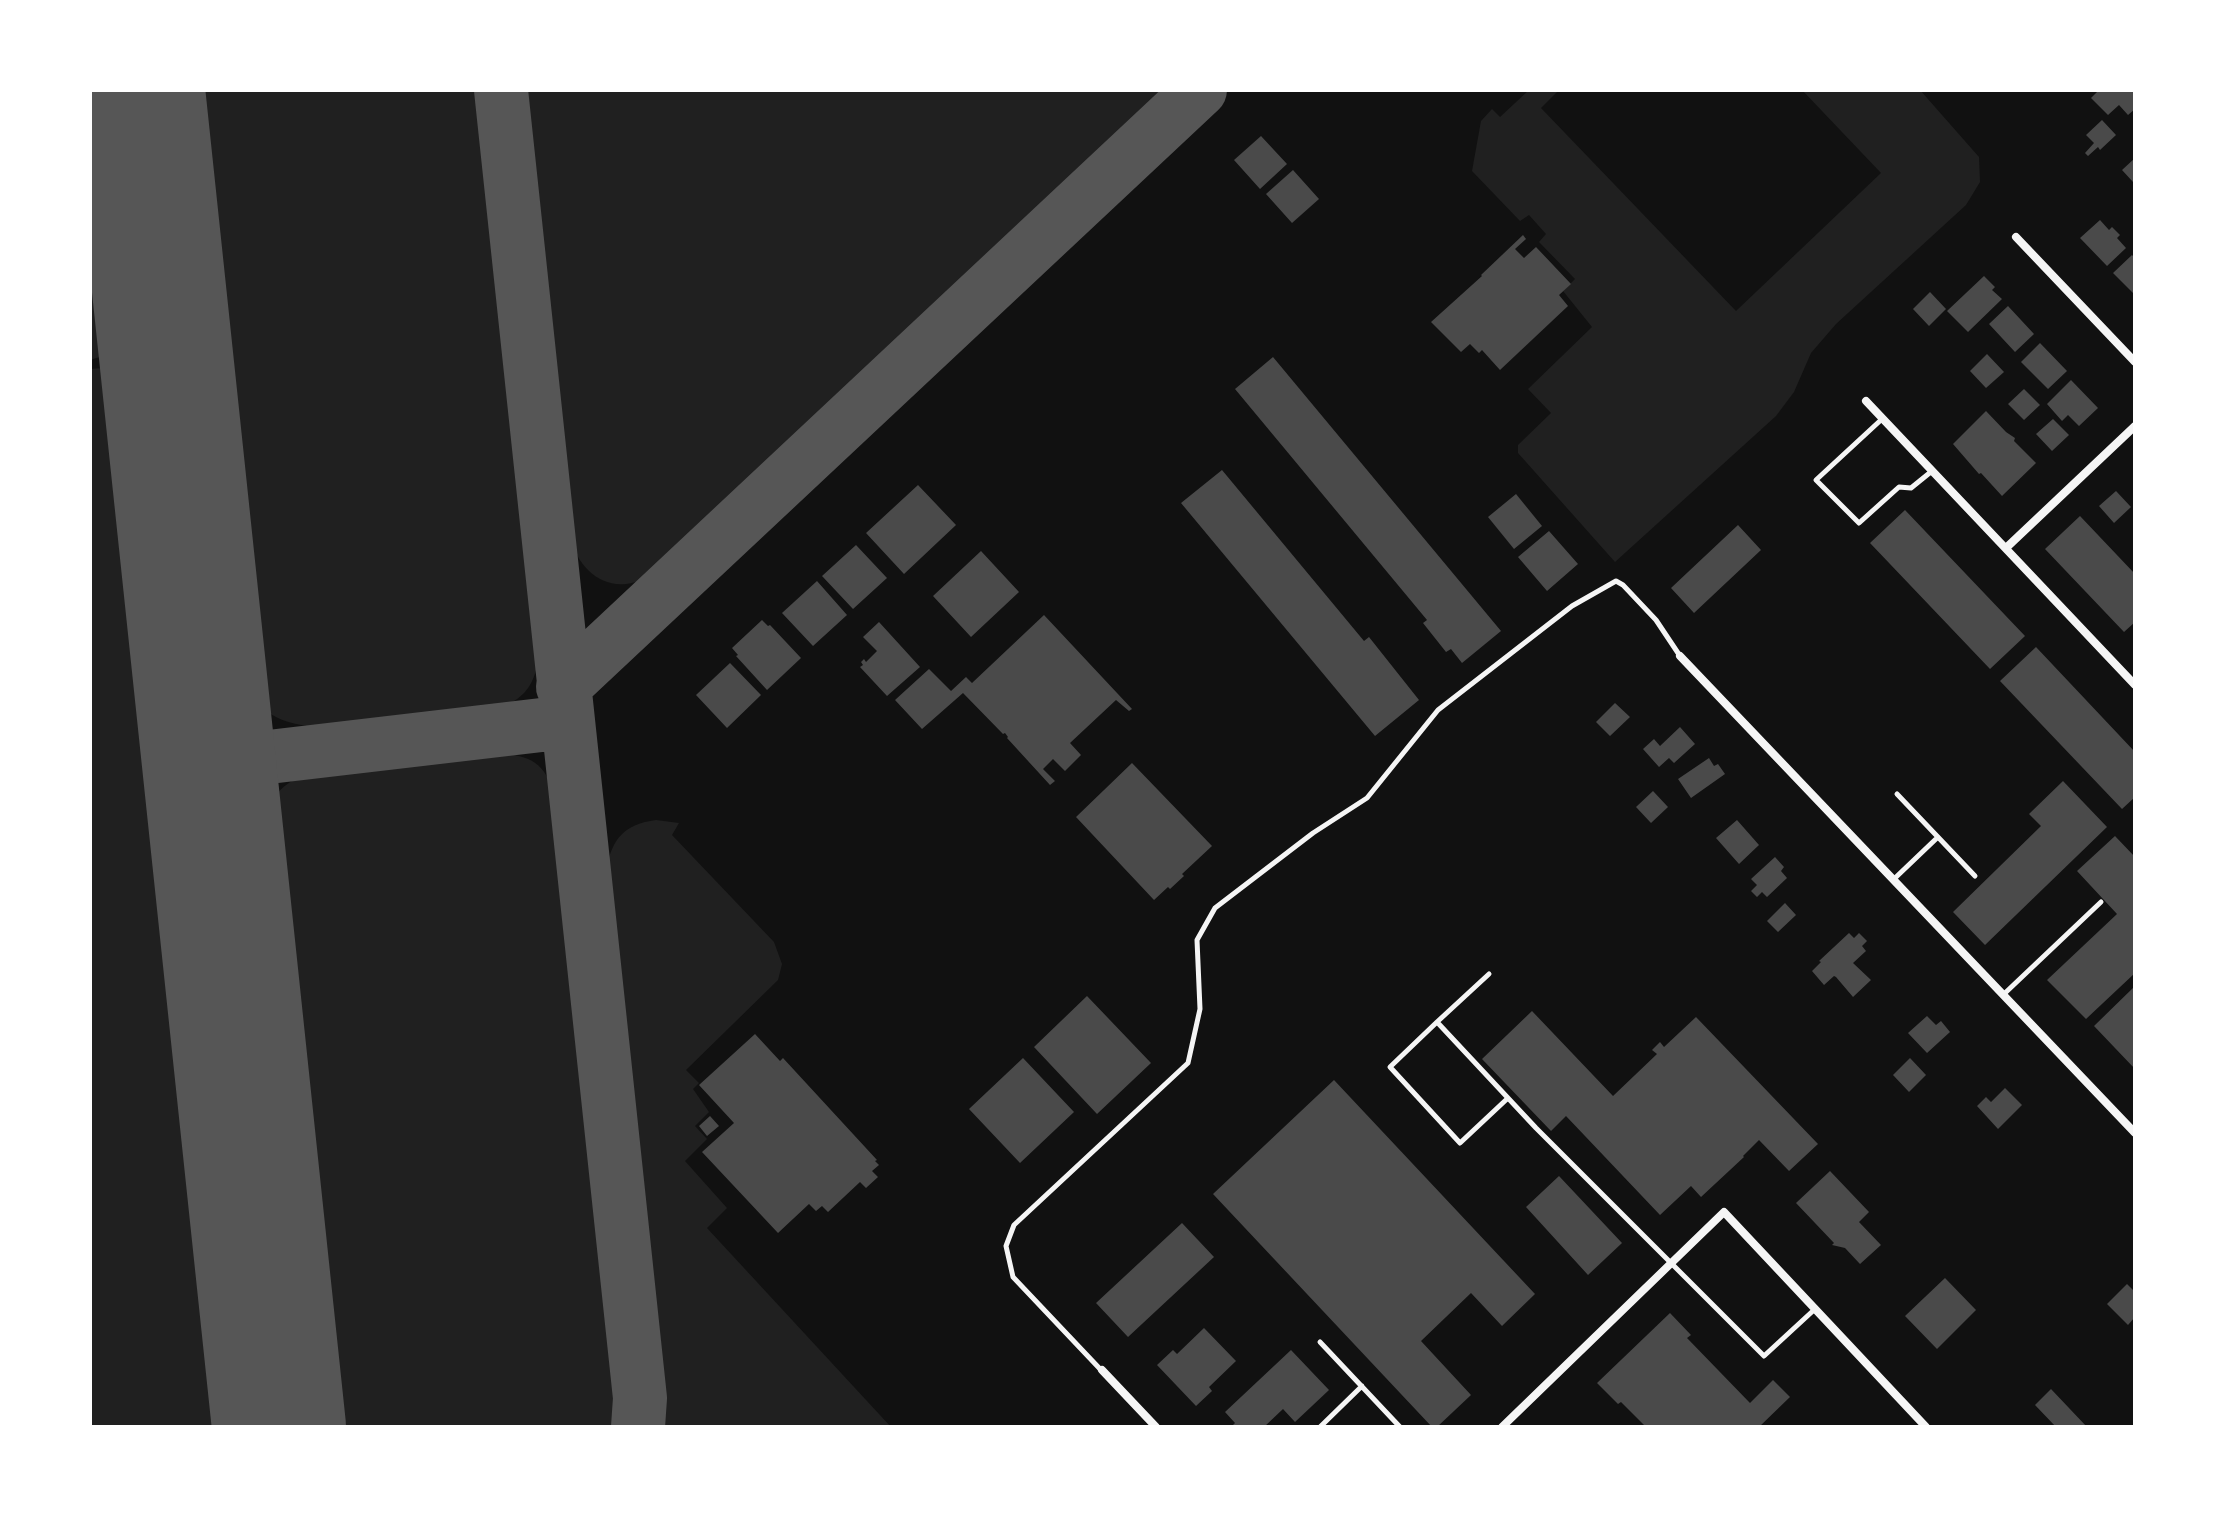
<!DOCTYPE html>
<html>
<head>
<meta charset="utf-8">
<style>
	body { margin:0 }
	#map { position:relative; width:2225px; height:1517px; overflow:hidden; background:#111; font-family:Helvetica,sans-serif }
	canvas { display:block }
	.frame { position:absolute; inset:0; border:92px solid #fff; pointer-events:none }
</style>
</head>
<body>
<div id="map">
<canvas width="2225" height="1517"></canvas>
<div class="frame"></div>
</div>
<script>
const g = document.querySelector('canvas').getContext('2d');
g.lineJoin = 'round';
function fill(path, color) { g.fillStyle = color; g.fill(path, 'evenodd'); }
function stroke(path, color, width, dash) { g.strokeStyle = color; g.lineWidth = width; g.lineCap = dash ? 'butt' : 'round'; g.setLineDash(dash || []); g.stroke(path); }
fill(new Path2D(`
	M181 90H478L538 661C535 680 527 696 508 704 492 711 470 710 453 712 406 716 359 720 312 726 284 725 256 711 244 684Z
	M524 90H1177L661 568C650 575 639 583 626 584 598 587 577 564 571 539Z
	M1529 90H1559L1541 108 1736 311 1881 173 1802 90H1920L1979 157 1980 182 1966 205 1836 324 1811 353 1794 392 1776 416 1615 562 1518 453V445L1551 413 1528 389 1592 327 1563 291 1575 279 1539 242 1546 234 1529 215 1520 221 1472 171 1481 121 1492 109 1500 117Z
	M90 97 118 346 103 356 90 360Z
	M103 368 121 378 232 1427H90V369Z
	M498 753C529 755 547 763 553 795L616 1380 615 1427H324L260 825C268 799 283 782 309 773Z
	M656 820 679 823 672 835 774 942 782 964 778 980 686 1070 699 1083 693 1089 709 1112 695 1126 707 1139 685 1161 727 1208 707 1228 891 1427H661L663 1399 606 870C612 839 624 824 656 820Z`), '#202020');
stroke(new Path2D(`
	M501 90 640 1398 638 1427
	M563 687 1200 90
	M209 764 567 722`), '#565656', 54);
stroke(new Path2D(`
	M138 90 279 1427`), '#565656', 134);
fill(new Path2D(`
	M2099 90H2135V109L2128 115 2119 105 2108 115 2091 98Z
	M2102 120 2116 135 2100 150 2098 147 2088 156 2085 153 2094 143 2086 135Z
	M1261 136 1287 164 1260 189 1234 160Z
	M2135 158V180L2133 182 2122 170Z
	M1293 170 1319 199 1292 223 1266 194Z
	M2100 220 2109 230 2112 227 2120 235 2117 238 2126 248 2107 266 2080 238Z
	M1523 235 1526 239 1515 249 1524 258 1536 247 1571 284 1559 295 1568 306 1500 370 1482 350 1479 353 1470 344 1461 352 1431 322 1482 276 1481 275Z
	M2132 255 2135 258V295L2113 273Z
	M1984 276 1995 287 1992 290 2002 299 1968 332 1947 311Z
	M1930 292 1946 309 1929 326 1913 309Z
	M2008 306 2034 334 2015 352 1989 324Z
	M2040 343 2067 371 2048 389 2021 362Z
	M1987 354 2004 372 1986 388 1970 371Z
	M1273 357 1501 631 1462 663 1451 649 1446 652 1423 623 1427 620 1235 389Z
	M2071 380 2098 408 2079 426 2068 415 2062 421 2047 404Z
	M2024 389 2040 405 2024 420 2008 404Z
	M1986 411 2006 432 2015 438 2014 441 2036 463 2002 496 1981 473 1979 474 1953 444Z
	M2053 419 2069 435 2052 451 2036 434Z
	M1222 470 1364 641 1369 637 1419 700 1375 736 1181 503Z
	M918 485 956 525 904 574 866 533Z
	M2116 491 2131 507 2114 523 2099 506Z
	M1516 494 1542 526 1514 549 1488 517Z
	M1905 510 2025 636 1990 669 1870 543Z
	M2080 516 2135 574V622L2124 632 2045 549Z
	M1738 525 1761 550 1694 613 1671 588Z
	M1549 531 1578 564 1547 591 1518 557Z
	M856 545 887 578 853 609 822 576Z
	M981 551 1019 592 971 637 933 596Z
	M817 581 847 615 813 646 782 613Z
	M1044 615 1132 709 1129 711 1116 700 1070 743 1081 755 1065 771 1053 759 1043 769 1055 781 1050 785 1007 738 1008 737 1005 733 1003 734 963 693 922 729 895 700 929 669 951 691 966 677 972 683Z
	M762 620 768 626 770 625 801 658 767 690 736 656 738 655 732 648Z
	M879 622 920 667 887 696 860 667 863 665 861 662 864 659 866 662 877 651 863 637Z
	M2036 647 2135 752V797L2122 809 2000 681Z
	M730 663 761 695 727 728 696 695Z
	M1615 703 1630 717 1610 736 1596 722Z
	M1680 727 1695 744 1674 763 1669 758 1659 767 1643 749 1654 739 1660 746Z
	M1709 758 1714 766 1718 764 1725 774 1691 798 1678 779Z
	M1132 763 1212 846 1182 874 1184 876 1170 889 1168 887 1154 900 1076 817Z
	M2063 781 2107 827 1985 945 1953 912 2041 826 2029 814Z
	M1653 791 1668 807 1651 823 1636 807Z
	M1737 820 1759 845 1739 864 1716 838Z
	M2115 836 2135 857V973L2086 1019 2047 980 2117 914 2077 871Z
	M1775 857 1784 867 1781 871 1787 878 1767 897 1762 892 1757 897 1751 891 1757 885 1751 879Z
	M1785 903 1796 915 1778 932 1767 921Z
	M1849 933 1854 938 1859 933 1867 941 1862 946 1866 951 1853 963 1871 980 1853 997 1836 977 1834 976 1824 985 1812 971 1821 962 1819 961Z
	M2135 986V1069L2094 1026Z
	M1087 996 1151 1063 1097 1114 1034 1047Z
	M1532 1011 1613 1096 1657 1054 1652 1050 1660 1042 1664 1047 1696 1017 1818 1144 1789 1171 1759 1140 1743 1156 1744 1157 1701 1197 1691 1186 1660 1215 1566 1116 1551 1131 1482 1059Z
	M1927 1016 1936 1025 1941 1021 1950 1032 1927 1053 1908 1033Z
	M755 1034 780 1061 783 1058 877 1160 875 1161 879 1165 872 1171 878 1177 866 1188 860 1182 828 1212 822 1206 816 1211 809 1204 778 1233 702 1152 734 1123 699 1085Z
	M1023 1058 1074 1112 1020 1163 969 1109Z
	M1910 1058 1926 1075 1909 1092 1893 1075Z
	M1334 1080 1535 1294 1502 1326 1471 1293 1421 1341 1471 1395 1437 1427H1432L1213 1194Z
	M2005 1088 2022 1105 1998 1129 1977 1106 1986 1097 1991 1102Z
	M710 1116 719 1126 707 1136 699 1126Z
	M1830 1171 1869 1212 1859 1222 1881 1245 1860 1264 1845 1248 1832 1245 1834 1243 1796 1203Z
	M1559 1176 1622 1243 1588 1275 1526 1207Z
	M1182 1223 1214 1257 1128 1337 1096 1303Z
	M1945 1278 1976 1310 1937 1349 1905 1316Z
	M2127 1284 2135 1292V1317L2128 1325 2107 1304Z
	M1670 1313 1691 1335 1687 1338 1750 1403 1773 1380 1790 1397 1759 1427H1646L1621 1402 1618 1404 1597 1383Z
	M1204 1328 1236 1361 1209 1387 1212 1391 1196 1406 1157 1365 1173 1350 1177 1354Z
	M1291 1350 1329 1390 1295 1422 1283 1409 1264 1427H1231L1235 1423 1225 1412Z
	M2051 1389 2087 1427H2056L2035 1405Z`), '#4a4a4a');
stroke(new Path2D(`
	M1882 419 1816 480 1859 523 1899 487 1911 488 1932 471
	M1897 794 1975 876
	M1894 879 1938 837
	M2004 994 2101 902
	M1437 1022 1489 974
	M1508 1098 1460 1143 1390 1067 1437 1022 1536 1128 1764 1356 1815 1309
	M1320 1342 1400 1427
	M1101 1370 1013 1277 1006 1246 1014 1225 1188 1063 1200 1009 1197 940 1215 908 1313 833 1367 798 1438 710 1572 606 1616 581 1623 585 1656 620 1680 656
	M1320 1427 1362 1386`), '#f5f5f5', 5);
stroke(new Path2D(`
	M2016 237 2135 362
	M1866 401 2135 685
	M2006 548 2135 426
	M1680 656 2135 1133
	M1102 1370 1156 1427
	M1502 1427 1724 1212 1926 1427`), '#f5f5f5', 8);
</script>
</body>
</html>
